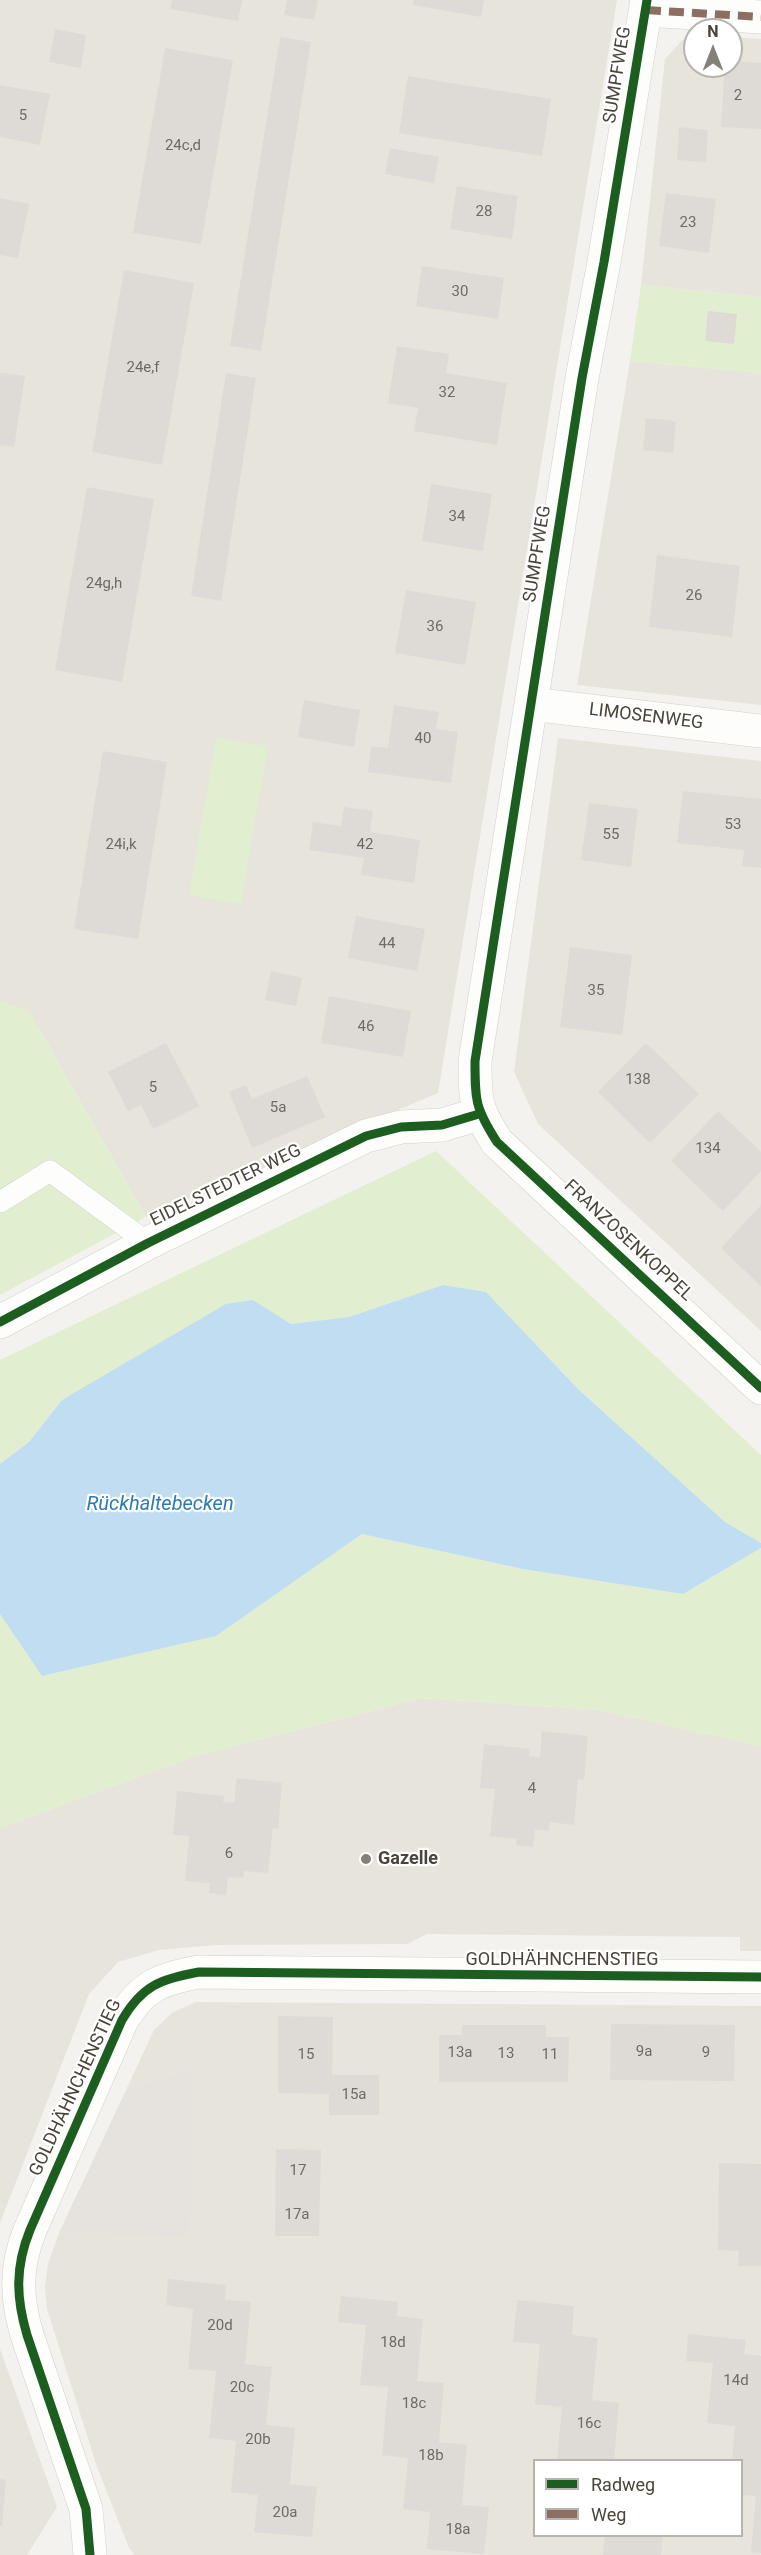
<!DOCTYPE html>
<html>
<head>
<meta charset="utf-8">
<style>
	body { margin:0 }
	#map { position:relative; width:761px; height:2555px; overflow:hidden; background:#f4f2ee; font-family:Roboto,sans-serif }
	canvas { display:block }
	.legend { position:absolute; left:533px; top:2459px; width:210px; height:78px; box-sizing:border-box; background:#fff; border:2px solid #b7b4b0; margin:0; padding:8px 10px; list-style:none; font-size:18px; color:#4b4439 }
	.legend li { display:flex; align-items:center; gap:12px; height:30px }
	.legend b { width:30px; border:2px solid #b7b4b0 }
	.north { position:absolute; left:683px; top:18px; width:60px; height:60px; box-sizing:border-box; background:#fff; border:2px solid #b7b4b0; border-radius:50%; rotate:0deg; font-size:16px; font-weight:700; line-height:24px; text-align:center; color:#4b4439 }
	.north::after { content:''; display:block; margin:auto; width:21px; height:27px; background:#868178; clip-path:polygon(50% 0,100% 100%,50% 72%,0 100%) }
</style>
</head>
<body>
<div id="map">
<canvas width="761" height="2555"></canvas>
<ul class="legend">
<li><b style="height:8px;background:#1b5e20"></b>Radweg</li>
<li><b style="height:8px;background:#8d6e63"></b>Weg</li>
</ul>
<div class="north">N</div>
</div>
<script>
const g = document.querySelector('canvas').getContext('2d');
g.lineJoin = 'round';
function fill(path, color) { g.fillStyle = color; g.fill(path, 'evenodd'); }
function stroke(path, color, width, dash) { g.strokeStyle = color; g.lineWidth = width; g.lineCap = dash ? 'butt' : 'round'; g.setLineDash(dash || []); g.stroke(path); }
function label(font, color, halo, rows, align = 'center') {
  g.font = font + ' Roboto,sans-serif'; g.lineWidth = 4.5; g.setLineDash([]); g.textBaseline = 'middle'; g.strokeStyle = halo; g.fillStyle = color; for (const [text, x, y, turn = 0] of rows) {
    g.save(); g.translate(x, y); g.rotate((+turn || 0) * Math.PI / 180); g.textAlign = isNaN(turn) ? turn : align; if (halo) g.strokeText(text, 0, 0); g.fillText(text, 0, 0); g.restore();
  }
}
fill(new Path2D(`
	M0 0H617L438 1093 146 1217 29 1011 0 1002Z
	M687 35H695V66H731V37L761 39V297L641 285 665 59Z
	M630 361 761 373V705L577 685Z
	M558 738 761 761V1331L538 1124 514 1072Z
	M421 1698 599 1710 761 1746V1951H740V1937L427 1934 407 1944 217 1945 159 1950 118 1962 89 1994 0 2223V1828L192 1757Z
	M196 2002 761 2006V2555H135L129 2548 97 2467 47 2309 45 2287 48 2264 59 2233 154 2030 173 2012ZM534 2460H742V2536H534Z
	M0 2349 57 2507 27 2555H0Z`), '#e7e4dc');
fill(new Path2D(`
	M641 285 761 297V373L630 361Z
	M216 737 268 746 241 904 189 895Z
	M0 1002 29 1011 146 1217 0 1295Z
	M436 1151 761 1455V1543L725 1522 578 1389 486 1292 443 1285 349 1317 291 1324 253 1300 62 1400 29 1442 0 1464V1360Z
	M362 1534 523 1569 683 1594 761 1548V1746L599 1710 421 1698 192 1757 0 1828V1614L42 1676 216 1636Z`), '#e1eecf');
fill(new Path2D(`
	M194 2070 189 2237 59 2233 127 2090Z`), '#e6e3df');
fill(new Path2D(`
	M443 1285 486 1292 578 1389 725 1522 761 1543V1548L683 1594 523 1569 362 1534 216 1636 42 1676 0 1614V1464L29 1442 62 1400 226 1304 253 1300 291 1324 349 1317Z`), '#c0ddf1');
fill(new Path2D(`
	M172 0H242L238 21 170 9Z
	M287 0H318L314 20 284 15Z
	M413 0H484L481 17 413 5Z
	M55 29 86 35 81 68 49 62Z
	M280 37 311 42 261 351 230 346Z
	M165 48 233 60 201 244 133 233Z
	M731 61 761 63V129L721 127 725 66H731Z
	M408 76 551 99 542 156 399 133Z
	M0 85 50 94 40 145 0 137Z
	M679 127 708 130 706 162 677 160Z
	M390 148 439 157 434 183 385 174Z
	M457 186 518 196 512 239 450 229Z
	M666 193 716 199 709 253 659 246Z
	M0 198 29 204 18 258 0 255Z
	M422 266 504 278 498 319 416 306Z
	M124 270 194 283 162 465 92 452Z
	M708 311 737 314 734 344 705 341Z
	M397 346 449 354 446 373 507 383 497 445 414 431 418 408 388 403Z
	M0 373 25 376 14 447 0 445Z
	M226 373 256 378 221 601 191 596Z
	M646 418 676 421 673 453 643 450Z
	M431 484 492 494 483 551 422 541Z
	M87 487 154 499 122 682 55 670Z
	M657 555 740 566 732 637 649 627Z
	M406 590 476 602 465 665 395 653Z
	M304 700 360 710 354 747 298 737Z
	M394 705 439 712 436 729 458 732 451 783 368 772 371 746 388 748Z
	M103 751 167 762 138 939 74 929Z
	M683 791 761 799V868L742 866 744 850 677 843Z
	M589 803 638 809 631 867 581 860Z
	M344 807 373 811 370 832 420 840 414 883 361 875 364 858 309 850 313 822 341 826Z
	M356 916 425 929 417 971 348 958Z
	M570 947 632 955 622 1035 560 1027Z
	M271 971 302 978 296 1006 265 1000Z
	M329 996 411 1011 403 1057 321 1043Z
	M166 1043 199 1106 153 1129 141 1105 128 1111 108 1072Z
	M646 1043 699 1094 650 1143 598 1092Z
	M307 1076 325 1117 252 1148 229 1092 246 1085 252 1099Z
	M718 1111 761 1152V1171L723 1211 671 1161Z
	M761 1205V1286L721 1248Z
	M542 1731 588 1736 584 1780 578 1779 574 1825 550 1822 549 1831 535 1829 533 1847 516 1845 517 1839 490 1836 495 1789 480 1788 484 1744 530 1749 529 1756 540 1757Z
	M237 1778 282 1783 278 1829 273 1828 268 1873 244 1871 243 1878 228 1877 226 1895 209 1893 210 1883 185 1881 189 1836 173 1835 177 1791 224 1796 223 1802 234 1803Z
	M278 2016 333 2017 332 2075H379V2115H329V2094L278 2093Z
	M611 2024 735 2025 734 2081 610 2080Z
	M462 2025H546V2037H569L568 2082H439V2035H462Z
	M276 2149 321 2150 319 2236H275Z
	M719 2163 761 2164V2266H738L739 2251 718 2250Z
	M168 2279 226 2285 225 2300 251 2302 245 2364 272 2367 266 2425 295 2428 290 2484 317 2487 312 2537 254 2532 258 2495 231 2492 236 2441 209 2438 216 2371 188 2369 193 2309 166 2305Z
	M341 2296 398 2302 397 2316 423 2319 417 2381 444 2383 439 2442 467 2445 462 2505 489 2507 484 2554 427 2549 430 2512 403 2509 408 2458 382 2455 388 2387 360 2385 366 2325 338 2322Z
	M517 2300 574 2306 572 2335 598 2338 592 2400 619 2403 614 2460H557L562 2407 535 2404 540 2344 513 2342Z
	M688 2334 746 2340 744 2354 761 2356V2553L751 2552 756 2496 742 2495V2460H732L735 2426 707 2423 713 2363 686 2361Z
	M0 2479 6 2480 2 2526H0Z
	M605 2536H663L661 2555H603Z`), '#dedbd6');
const lane = new Path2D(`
	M0 1202 50 1171 148 1243`);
const street = new Path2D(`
	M647 0 604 262 582 378 475 1061C475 1100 475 1108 497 1142L761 1388
	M646 10 761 17
	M531 704 761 731
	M0 1322 148 1243 366 1136 401 1127 442 1125 479 1114
	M90 2555 86 2509 27 2335C16 2298 15 2267 30 2230L122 2020C142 1986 160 1979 199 1972L761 1977`);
stroke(lane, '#d2d0cb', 22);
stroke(street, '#d2d0cb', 34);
stroke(lane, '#fdfdfc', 21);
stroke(street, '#fdfdfc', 33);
stroke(new Path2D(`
	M646 10 761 17`), '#8d6e63', 8, [15, 8]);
stroke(new Path2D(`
	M647 0 604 262 582 378 475 1061C475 1100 475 1108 497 1142L761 1388
	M0 1322 148 1243 366 1136 401 1127 442 1125 479 1114
	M90 2555 86 2509 27 2335C16 2298 15 2267 30 2230L122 2020C142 1986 160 1979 199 1972L761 1977`), '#1b5e20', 9);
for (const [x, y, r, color] of [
	[366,1859,6,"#868178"]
]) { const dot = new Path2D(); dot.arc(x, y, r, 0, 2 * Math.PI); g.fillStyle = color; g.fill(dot); stroke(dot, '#fff', 2); }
label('15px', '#706a61', null, [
	["2",738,96],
	["5",23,116],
	["24c,d",183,146],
	["28",484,212],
	["23",688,223],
	["30",460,292],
	["24e,f",143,368],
	["32",447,393],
	["34",457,517],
	["24g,h",104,584],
	["26",694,596],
	["36",435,627],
	["40",423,739],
	["53",733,825],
	["55",611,835],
	["24i,k",121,845],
	["42",365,845],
	["44",387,944],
	["35",596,991],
	["46",366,1027],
	["138",638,1080],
	["5",153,1088],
	["5a",278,1108],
	["134",708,1149],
	["4",532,1789],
	["6",229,1854],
	["9a",644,2052],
	["13a",460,2053],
	["9",706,2053],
	["13",506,2054],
	["15",306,2055],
	["11",550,2055],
	["15a",354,2095],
	["17",298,2171],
	["17a",297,2215],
	["20d",220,2326],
	["18d",393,2343],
	["14d",736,2381],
	["20c",242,2388],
	["18c",414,2404],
	["16c",589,2424],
	["20b",258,2440],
	["18b",431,2456],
	["20a",285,2513],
	["18a",458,2530]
]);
label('18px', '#4b4439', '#fff', [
	["SUMPFWEG",618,75,-81],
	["SUMPFWEG",538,554,-81],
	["LIMOSENWEG",646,717,7],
	["EIDELSTEDTER WEG",226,1186,-26],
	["FRANZOSENKOPPEL",628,1241,43],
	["GOLDHÄHNCHENSTIEG",562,1960],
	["GOLDHÄHNCHENSTIEG",76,2088,-65]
]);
label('bold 18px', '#4b4439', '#fff', [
	["Gazelle",378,1859]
], 'left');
label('italic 20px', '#2e7ab2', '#fff', [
	["Rückhaltebecken",160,1505]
]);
</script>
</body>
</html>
